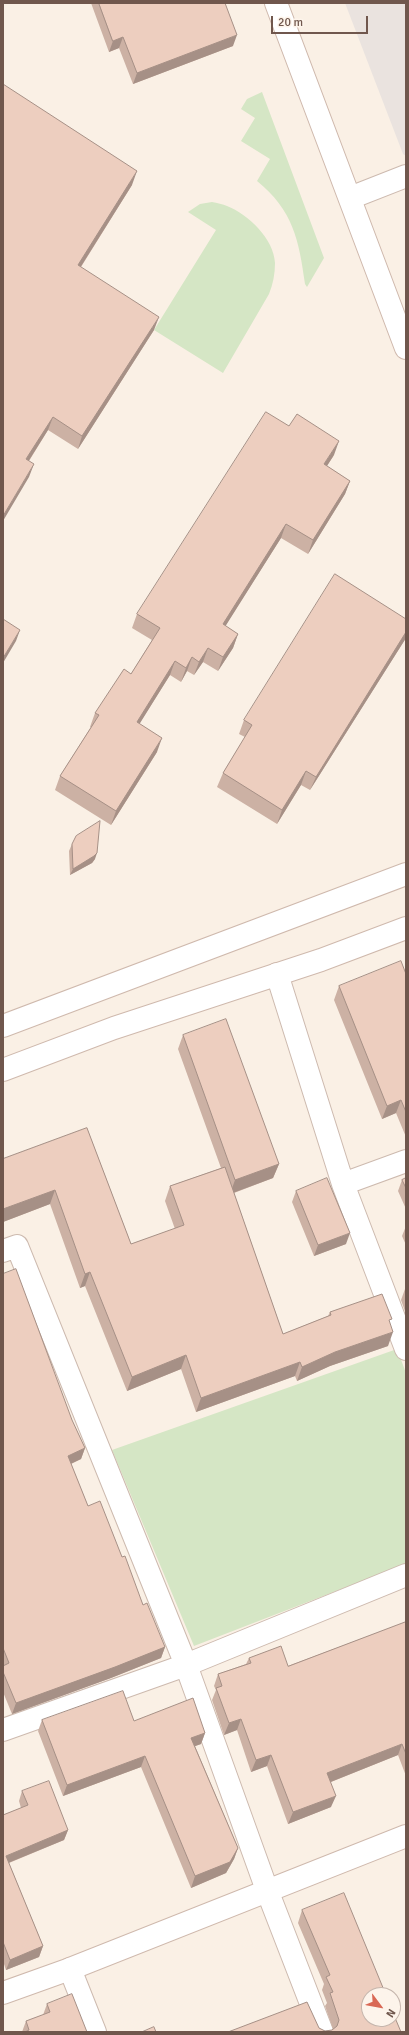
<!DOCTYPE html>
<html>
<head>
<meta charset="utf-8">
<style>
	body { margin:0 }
	#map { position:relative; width:409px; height:2035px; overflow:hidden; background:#faf0e5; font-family:Signika,sans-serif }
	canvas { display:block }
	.frame { position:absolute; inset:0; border:4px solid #70574d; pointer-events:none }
	.north { position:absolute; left:361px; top:1987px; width:40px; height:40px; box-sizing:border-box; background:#fdf4eb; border:1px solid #c5b5ac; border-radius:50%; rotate:122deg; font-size:11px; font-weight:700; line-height:16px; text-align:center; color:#70574d }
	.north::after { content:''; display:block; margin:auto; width:14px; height:18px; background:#d96855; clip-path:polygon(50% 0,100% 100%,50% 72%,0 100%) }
	.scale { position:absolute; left:271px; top:16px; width:97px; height:18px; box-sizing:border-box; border:2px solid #70574d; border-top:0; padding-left:5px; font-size:12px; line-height:14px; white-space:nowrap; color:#70574d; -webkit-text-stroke:3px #fdf4eb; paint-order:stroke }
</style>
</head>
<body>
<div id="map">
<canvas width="409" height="2035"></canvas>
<div class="frame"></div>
<div class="north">N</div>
<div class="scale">20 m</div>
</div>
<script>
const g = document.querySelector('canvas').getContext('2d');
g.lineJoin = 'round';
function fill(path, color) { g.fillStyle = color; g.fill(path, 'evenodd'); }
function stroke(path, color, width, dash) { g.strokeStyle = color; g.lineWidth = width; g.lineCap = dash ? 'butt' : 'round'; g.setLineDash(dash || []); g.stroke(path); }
fill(new Path2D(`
	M345 3H406V156L403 154Z`), '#eae3df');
fill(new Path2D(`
	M262 92 324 258 307 287 305 284C299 240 293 210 257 181L270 159 241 141 255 118 241 109 247 99Z
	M212 202C217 203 223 204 227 206 248 214 274 239 275 263 275 274 273 284 269 294L223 373 154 330 216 230 188 212 200 204Z
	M397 1349 406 1373V1564L194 1646 112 1450Z`), '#d5e6c5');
const street = new Path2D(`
	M350 198 406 176
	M277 974 343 1184 406 1349
	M343 1184 406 1161
	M3 1251 17 1246 186 1665 267 1890 322 2032
	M3 1730 186 1665 406 1575
	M70 1969 95 2032`);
const secondary = new Path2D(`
	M276 3 406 348
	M3 1026 406 874
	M3 1070 114 1028 321 960 406 928
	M3 1993 70 1969 406 1836`);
stroke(street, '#cdbaaf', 24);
stroke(secondary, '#cfb9ad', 24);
stroke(street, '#fff', 22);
stroke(secondary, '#fff', 22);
fill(new Path2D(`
	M91 3H225L233 46 133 84 119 48 109 52Z
	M3 84 132 185 81 267 154 330 78 449 48 430 29 461V477Z
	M334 455 327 466 350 481 345 494 308 554 281 538 225 626 238 634 233 648 218 671 203 662 194 675 187 671 181 682 170 675 139 724 157 752 111 825 55 790 60 776 91 727H90L95 713 131 674 152 640 132 628 137 614Z
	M406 619V638L310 790 301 785 277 824 217 787 223 773 245 737 239 734 244 720Z
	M72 844 95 859 92 863 70 875 69 851Z
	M406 974V1137L396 1113 382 1119 334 1000 339 986Z
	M183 1035 279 1164 273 1178 234 1193 283 1334 328 1316 330 1312 390 1323 388 1346 330 1366 297 1381 295 1376 196 1412 181 1369 127 1391 85 1286 80 1288 50 1204 3 1222V1159L87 1128 131 1244 175 1229 165 1201 170 1186 221 1168 178 1049Z
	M406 1178V1209L398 1191 402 1180Z
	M296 1191 346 1244 314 1256 292 1202Z
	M406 1226V1245L402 1236Z
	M3 1274 85 1448 81 1459 71 1464 88 1506 122 1557 143 1605 165 1647 161 1658 111 1678 12 1714 3 1692Z
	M405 1289H406V1314L401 1300Z
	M406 1622V1776L398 1755 331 1782V1807L288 1824 267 1766 251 1772 237 1730 224 1735 212 1700 216 1690 214 1686 218 1674 246 1664 249 1658 288 1666Z
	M42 1720 134 1721 205 1733 201 1744 195 1746 238 1848 234 1859 226 1873 191 1888 141 1767 63 1796 38 1731Z
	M22 1791 68 1830 64 1840 9 1863 43 1946 39 1957 6 1970 3 1961V1815L21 1808 19 1801Z
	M302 1910 401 2032H228L319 2028 325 2031 332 2030 333 2029 325 2006 327 2003 322 1990 324 1984 298 1923Z
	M47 2004 87 2032H22L26 2021 43 2015Z`), '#ccb1a4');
fill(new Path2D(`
	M237 35 233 46 133 84 137 73Z
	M123 37 119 48 109 52 113 41Z
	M137 171 132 185 73 279 78 265Z
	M159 317 154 330 78 449 82 436Z
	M53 417 48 430 21 473 26 459Z
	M339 441 334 455 319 478 324 464Z
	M34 464 29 477 3 521V516Z
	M350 481 345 494 308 554 313 540Z
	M286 524 281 538 218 638 223 624Z
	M20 630 16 641 3 663V658Z
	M406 632V638L310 790 316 777Z
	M238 634 233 648 218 671 223 657Z
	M208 648 203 662 194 675 199 662Z
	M192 657 187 671 181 682 186 668Z
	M175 661 170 675 132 736 137 722Z
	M162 738 157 752 111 825 116 811Z
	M306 771 301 785 277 824 282 810Z
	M97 853 95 859 92 863 70 875 73 869Z
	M401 1100 396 1113 382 1119 387 1106Z
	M279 1164 273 1178 230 1194 235 1180Z
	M55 1190 50 1204 3 1222V1209Z
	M350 1233 346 1244 314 1256 318 1245Z
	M90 1272 85 1286 80 1288 85 1274Z
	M393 1332 388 1346 330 1366 297 1381 302 1367 335 1352Z
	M186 1355 181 1369 127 1391 132 1377Z
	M300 1362 295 1376 196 1412 201 1398Z
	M85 1448 81 1459 64 1467 68 1456Z
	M165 1647 161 1658 111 1678 12 1714 16 1703Z
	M241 1719 237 1730 224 1735 229 1723Z
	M205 1733 201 1744 187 1749 191 1738Z
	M402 1744 398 1755 323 1785 327 1773Z
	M271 1755 267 1766 251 1772 256 1760Z
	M145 1756 141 1767 63 1796 67 1785Z
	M336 1796 331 1807 288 1824 293 1812Z
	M68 1830 64 1840 3 1865 6 1856Z
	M238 1848 234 1859 226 1873 191 1888 195 1876Z
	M43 1946 39 1957 6 1970 10 1960Z`), '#a69086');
const building = new Path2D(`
	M99 3H225L237 35 137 73 123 37 113 41Z
	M3 84 137 171 78 265 159 317 82 436 53 417 26 459 34 464 3 516Z
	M266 412 289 426 297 414 339 441 324 464 350 481 313 540 286 524 223 624 238 634 223 657 208 648 199 662 192 657 186 668 175 661 137 722 162 738 116 811 60 776 99 715 95 713 124 669 131 674 160 628 137 614Z
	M335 574 406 619V632L316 777 306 771 282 810 223 773 252 725 244 720Z
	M3 619 20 630 3 658Z
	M100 821 97 853 94 856 73 869 72 844 76 836Z
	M401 961 406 974V1112L401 1100 387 1106 339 986Z
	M226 1019 279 1164 235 1180 183 1035Z
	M87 1128 131 1244 184 1225 170 1186 225 1167 283 1334 331 1315 330 1312 382 1294 392 1319 389 1320 393 1332 335 1352 302 1367 300 1362 201 1398 186 1355 132 1377 90 1272 85 1274 55 1190 3 1209V1159Z
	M327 1178 350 1233 318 1245 296 1191Z
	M406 1178V1188L402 1180Z
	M16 1269 72 1420 85 1448 68 1456 88 1506 100 1501 122 1557 125 1556 143 1605 147 1603 165 1647 115 1667 16 1703 3 1672V1666L9 1663 3 1648V1274Z
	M406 1622V1754L402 1744 327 1773 336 1796 293 1812 271 1755 256 1760 241 1719 229 1723 216 1688 222 1686 218 1674 251 1663 249 1658 281 1646 288 1666Z
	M123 1691 134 1721 193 1698 205 1733 191 1738 238 1848 230 1862 195 1876 145 1756 67 1785 42 1720Z
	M49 1781 68 1830 6 1856 43 1946 10 1960 3 1942V1815L28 1805 22 1791Z
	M344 1893 386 1995H369V2019H393V2013L401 2032H228L307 2002 319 2028 325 2031 332 2030 337 2026 339 2020 330 1993 333 1992 326 1977 330 1975 302 1910Z
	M72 1994 87 2032H25L29 2030 26 2021 50 2012 47 2004Z
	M154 2027 156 2032H142Z`);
fill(building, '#edcebf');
stroke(building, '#a69086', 1);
</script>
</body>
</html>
